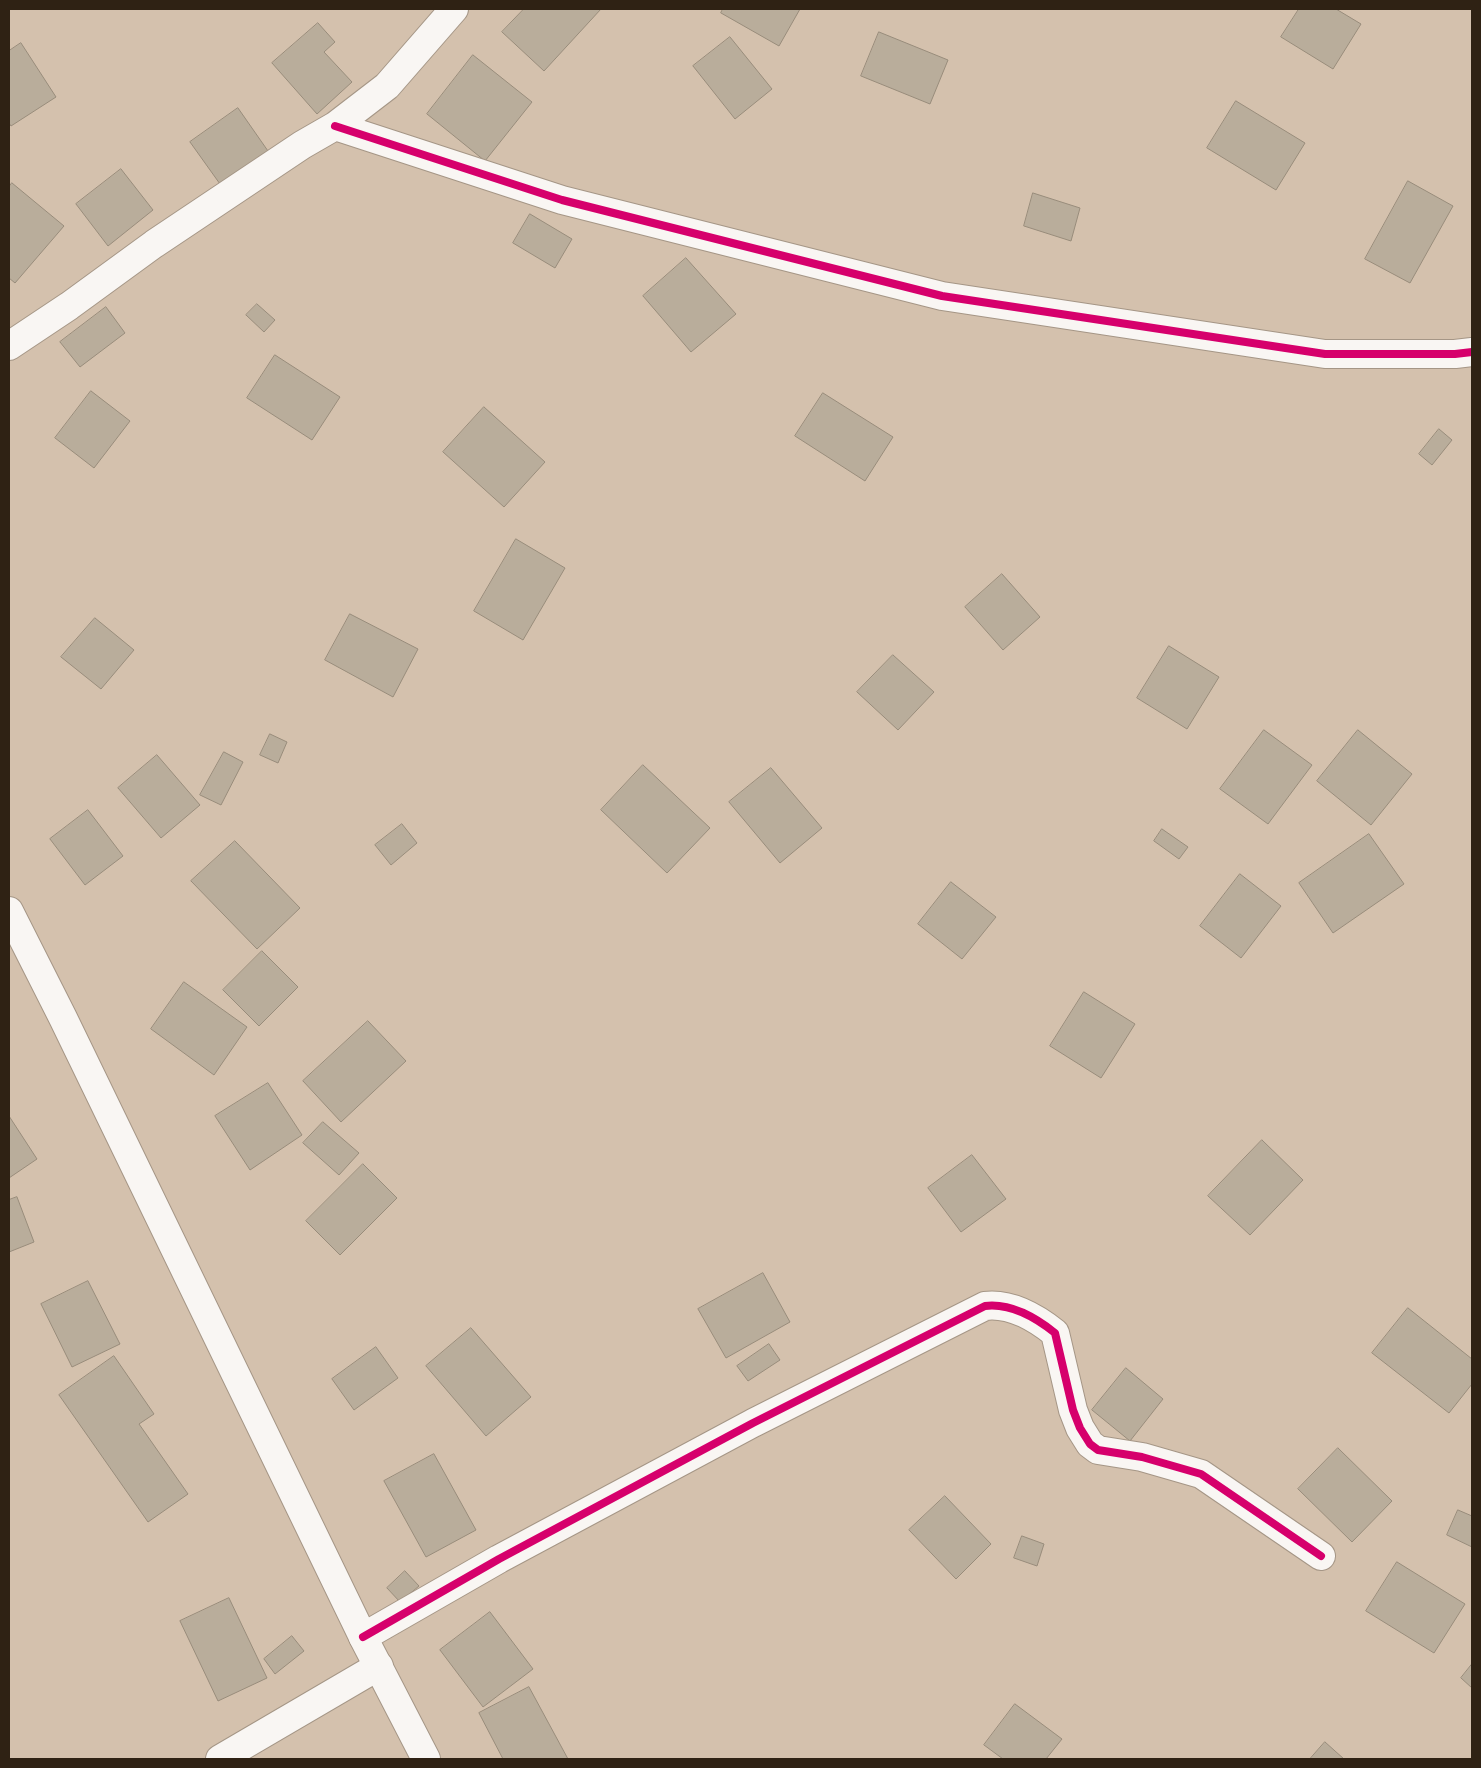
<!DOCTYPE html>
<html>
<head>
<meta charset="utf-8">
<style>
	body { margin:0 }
	#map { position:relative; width:1481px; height:1768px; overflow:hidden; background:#d4c1ad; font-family:Barlow,sans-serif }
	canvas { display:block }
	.frame { position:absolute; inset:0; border:10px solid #2f2214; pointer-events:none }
</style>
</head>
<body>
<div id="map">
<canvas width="1481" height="1768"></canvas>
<div class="frame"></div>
</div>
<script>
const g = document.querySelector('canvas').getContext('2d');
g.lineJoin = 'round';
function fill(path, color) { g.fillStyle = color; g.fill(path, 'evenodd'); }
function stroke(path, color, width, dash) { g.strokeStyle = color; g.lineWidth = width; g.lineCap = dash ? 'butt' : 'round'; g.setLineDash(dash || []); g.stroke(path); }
const building = new Path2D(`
	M524 9H601L544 71 502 32Z
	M723 9H800L779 46 721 13Z
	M1299 9H1336L1361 24 1333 69 1281 37Z
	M318 23 335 42 324 52 352 82 317 114 272 63Z
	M879 32 948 60 930 104 861 76Z
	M730 37 772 89 735 119 693 66Z
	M21 43 56 97 11 126 9 123V51Z
	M473 55 532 102 485 161 427 114Z
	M1236 101 1305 143 1276 190 1207 148Z
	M238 108 268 151 220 184 190 142Z
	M121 169 153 210 108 246 76 204Z
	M1408 181 1453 206 1410 283 1365 259Z
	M12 183 64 226 15 283 9 278V187Z
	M1033 193 1080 208 1071 241 1024 226Z
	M530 214 572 239 555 268 513 243Z
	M686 258 736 314 691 352 643 296Z
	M257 304 275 320 264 332 246 315Z
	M106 307 125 333 80 367 60 342Z
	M275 355 340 397 312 440 247 398Z
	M91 391 130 421 94 468 55 438Z
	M823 393 893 437 865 481 795 436Z
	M484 407 545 462 504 507 443 452Z
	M1439 429 1452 440 1432 465 1419 454Z
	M516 539 565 568 523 640 474 611Z
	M1002 574 1040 617 1003 650 965 607Z
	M350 614 418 649 393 697 325 660Z
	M95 618 134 650 101 689 61 657Z
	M1169 646 1219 677 1187 729 1137 698Z
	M893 655 934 692 898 730 857 692Z
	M1264 730 1312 765 1268 824 1220 789Z
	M1358 730 1412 774 1371 825 1317 781Z
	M270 734 287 742 278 763 260 755Z
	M224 752 243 762 221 805 200 795Z
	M157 755 200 805 161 838 118 788Z
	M643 765 710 828 667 873 601 810Z
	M771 768 822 828 780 863 729 802Z
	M88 810 123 856 85 885 50 839Z
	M402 824 417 843 391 865 375 845Z
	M1162 829 1188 847 1179 859 1154 841Z
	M1369 834 1404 884 1333 933 1299 883Z
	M235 841 300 908 257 949 191 881Z
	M1240 874 1281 906 1241 958 1200 926Z
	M951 882 996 917 962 959 918 924Z
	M262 951 298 987 259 1026 223 990Z
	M184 982 247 1027 214 1075 151 1029Z
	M1084 992 1135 1024 1101 1078 1050 1046Z
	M368 1021 406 1061 341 1122 303 1081Z
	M268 1083 302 1135 250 1170 215 1116Z
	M9 1116 37 1159 9 1178Z
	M323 1122 359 1153 339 1175 303 1143Z
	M1262 1140 1303 1180 1250 1235 1208 1196Z
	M972 1155 1006 1199 961 1232 928 1188Z
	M363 1164 397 1198 340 1255 306 1221Z
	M17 1197 34 1242 9 1252V1200Z
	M763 1273 790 1322 726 1358 698 1309Z
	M88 1281 120 1344 72 1367 41 1304Z
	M1408 1308 1472 1359V1384L1449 1413 1372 1353Z
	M471 1328 531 1397 486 1436 426 1366Z
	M769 1344 780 1360 748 1381 737 1366Z
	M376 1347 398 1378 354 1410 332 1379Z
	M114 1356 154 1414 139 1424 188 1494 148 1522 59 1395Z
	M1126 1368 1163 1399 1130 1441 1092 1410Z
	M1338 1448 1392 1501 1352 1542 1298 1489Z
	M434 1454 476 1530 426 1557 384 1481Z
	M945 1496 991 1544 956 1579 909 1530Z
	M1458 1510 1472 1516V1547L1447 1535Z
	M1022 1536 1044 1544 1037 1566 1014 1558Z
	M1397 1562 1465 1604 1434 1653 1366 1611Z
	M405 1571 419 1586 400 1602 387 1588Z
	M229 1598 267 1678 218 1701 180 1621Z
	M490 1612 533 1669 483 1707 440 1650Z
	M292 1636 304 1651 275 1674 264 1659Z
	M1472 1664V1688L1461 1678Z
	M529 1687 568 1759H503L479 1713Z
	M1015 1704 1062 1739 1046 1759H1003L984 1745Z
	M1325 1742 1344 1759H1310Z`);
fill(building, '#b9ad9b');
stroke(building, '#988c7b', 1);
const minor = new Path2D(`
	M335 126 562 200 942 296 1325 354H1455L1472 352
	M9 346 69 306 154 244 302 145 335 126 387 86 454 9
	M363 1637 499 1559 753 1423 985 1306C1010 1303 1035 1317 1055 1333L1073 1410 1080 1428 1090 1444 1098 1450 1142 1457 1201 1474 1321 1556
	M220 1759 379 1666`);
const primary = new Path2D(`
	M9 911 63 1018 363 1637 426 1759`);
stroke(minor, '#a59686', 30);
stroke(primary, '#a59686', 30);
stroke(minor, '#f9f6f3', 28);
stroke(primary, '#f9f6f3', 28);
stroke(new Path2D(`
	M335 126 562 200 942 296 1325 354H1455L1472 352
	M363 1637 499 1559 753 1423 985 1306C1010 1303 1035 1317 1055 1333L1073 1410 1080 1428 1090 1444 1098 1450 1142 1457 1201 1474 1321 1556`), '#d6006c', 8);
</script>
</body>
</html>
